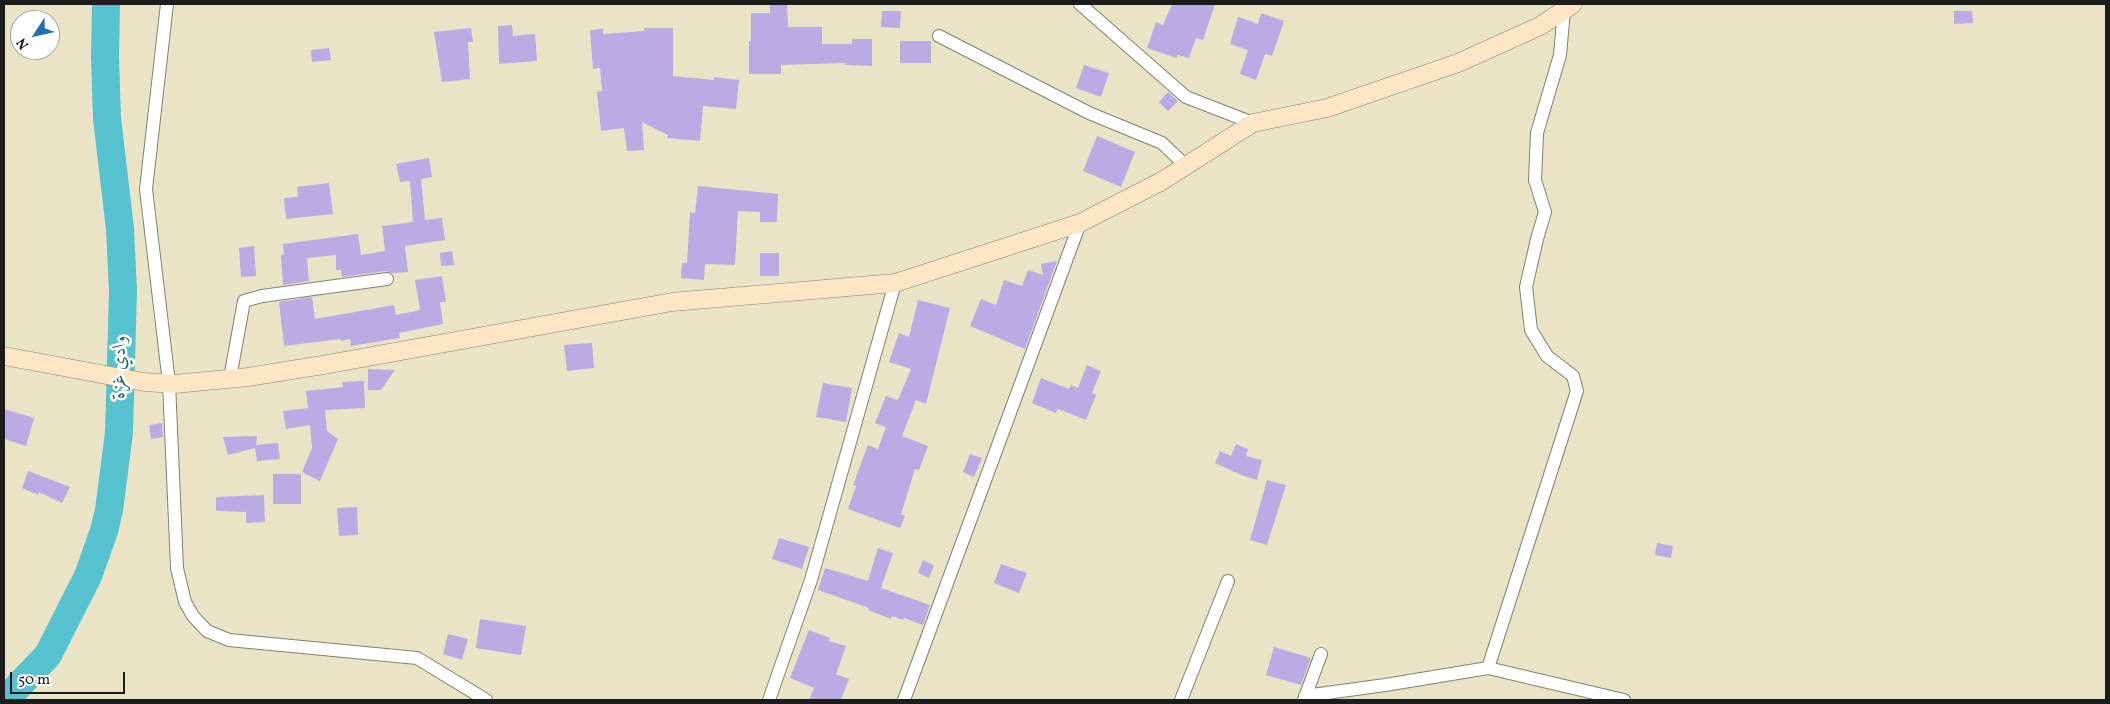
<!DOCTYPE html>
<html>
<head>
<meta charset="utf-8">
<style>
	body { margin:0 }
	#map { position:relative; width:2110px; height:704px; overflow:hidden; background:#eae4c6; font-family:Vollkorn,serif }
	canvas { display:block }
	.frame { position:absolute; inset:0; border:5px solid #1c1c1c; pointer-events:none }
	.north { position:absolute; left:10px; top:10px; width:50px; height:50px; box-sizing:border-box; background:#fff; border:1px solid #a4a4a4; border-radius:50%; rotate:235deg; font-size:14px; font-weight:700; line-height:20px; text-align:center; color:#1c1c1c }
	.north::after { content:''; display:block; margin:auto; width:18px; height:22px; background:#1f6fb2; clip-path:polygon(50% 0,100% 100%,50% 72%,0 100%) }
	.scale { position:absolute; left:10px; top:672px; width:115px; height:22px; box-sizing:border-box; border:2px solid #1c1c1c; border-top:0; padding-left:6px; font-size:15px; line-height:18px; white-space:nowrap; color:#1c1c1c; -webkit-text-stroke:4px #fff; paint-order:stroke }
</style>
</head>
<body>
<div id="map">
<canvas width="2110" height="704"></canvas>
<div class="frame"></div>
<div class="north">N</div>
<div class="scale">50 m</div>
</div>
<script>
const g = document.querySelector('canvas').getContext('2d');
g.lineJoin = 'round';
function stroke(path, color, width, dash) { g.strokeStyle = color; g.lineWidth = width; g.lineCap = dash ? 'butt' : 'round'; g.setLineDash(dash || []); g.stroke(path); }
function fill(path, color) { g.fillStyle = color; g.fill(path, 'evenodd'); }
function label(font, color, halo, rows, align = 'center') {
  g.font = font + ' Vollkorn,Amiri,serif'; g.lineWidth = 5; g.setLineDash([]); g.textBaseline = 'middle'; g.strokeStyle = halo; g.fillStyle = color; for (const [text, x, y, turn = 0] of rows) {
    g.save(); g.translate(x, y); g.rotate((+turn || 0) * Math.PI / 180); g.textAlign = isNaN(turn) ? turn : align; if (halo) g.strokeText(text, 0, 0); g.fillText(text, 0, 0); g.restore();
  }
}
stroke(new Path2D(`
	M5 700 48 655 88 576 104 531 109 510 119 433 123 291 120 229 107 118 105 57 106 4`), '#57c3d0', 28);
fill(new Path2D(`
	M1172 4H1215L1203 40 1196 38 1189 58 1178 55 1176 58 1147 48 1156 22 1163 25Z
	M770 5H787L788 27H822V44H852V39H872V66L845 65V63L781 65V74H749V41H751V13H770Z
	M882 11H901L900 28 881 27Z
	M1954 11H1972L1973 23 1954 24Z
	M1261 13 1284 21 1272 56 1265 54 1256 80 1240 74 1248 50 1230 44 1238 17 1258 24Z
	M512 25 513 36 535 34 537 61 499 64 498 26Z
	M471 28 473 42H468L470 79 442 82 434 32Z
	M644 28H673V76L714 80V77L739 80 736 109 703 106 700 141 667 138 668 135 642 122 644 150 627 151 624 128 601 131 597 92 602 91 600 68 593 69 590 30 603 29V34L644 31Z
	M900 41H931V63H900Z
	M329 48 331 60 312 62 311 50Z
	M1084 65 1109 73 1101 97 1076 88Z
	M1168 92 1178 101 1168 111 1159 102Z
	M1097 136 1135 152 1121 187 1083 171Z
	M429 158 432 177 421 179 425 220 442 218 445 240 405 246 408 272 392 273 386 271 342 277 341 270H336V255L307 258 309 281 283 285 281 255H284L283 244 358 234 361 255 385 251 382 226 413 222 410 181 400 182 396 164Z
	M329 183 333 214 286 219 284 198 298 197 297 187Z
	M698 186 778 194 777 222H760V212L738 211 735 265 705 264 704 280 681 278 682 263H687L690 212 695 213Z
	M254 246 256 276 241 277 239 248Z
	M452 251 454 265 441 266 440 253Z
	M760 253H779V276H760Z
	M1057 261 1025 349 970 326 981 299 996 305 1004 280 1022 286 1028 270 1043 275 1041 264Z
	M442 276 446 302H440L443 324 399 333 400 338 351 346 350 339 341 341 340 339 284 346 279 302 312 297 315 319 394 305 396 315 420 310 415 280Z
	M918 300 950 308 926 404 916 400 902 436 928 446 919 470 915 469 901 514 905 516 900 528 848 509 856 486 853 485 868 445 878 449 886 427 875 423 886 396 898 400 911 369 889 362 899 333 909 337Z
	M592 343 594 368 567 371 564 345Z
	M1087 365 1101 371 1092 393 1096 395 1086 420 1058 409 1056 413 1032 403 1041 378 1069 389 1071 385 1078 388Z
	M368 369 395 370 381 390H368Z
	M364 381 365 408 325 410 327 431 338 439 320 481 302 472 312 448 310 425 286 429 283 411 308 408 306 391 343 387 342 382Z
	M823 383 852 388 846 422 816 417Z
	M4 409 34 418 26 446 4 439Z
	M162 423 163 437 151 439 149 425Z
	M257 436 256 445 278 443 280 459 257 461 255 448 228 455 223 437Z
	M1236 444 1248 449 1246 456 1262 460 1257 480 1241 475 1215 463 1220 451 1231 456Z
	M970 454 982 458 974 477 963 472Z
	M28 471 70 487 62 503 39 492 38 495 22 488Z
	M273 474H301V504H273Z
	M1267 480 1286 485 1267 545 1250 540Z
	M264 495 265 522 246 523V512L216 511V497Z
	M357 507 358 535 339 536 337 508Z
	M779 538 809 547 802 569 772 559Z
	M1657 543 1673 546 1671 558 1655 555Z
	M878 548 893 553 881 588 930 605 923 625 904 618 903 620 892 616 891 619 868 610 869 608 818 590 825 568 868 581Z
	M923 560 934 565 929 578 918 573Z
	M1001 564 1027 573 1019 593 994 583Z
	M480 619 526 626 521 655 476 648Z
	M809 630 830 638 829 641 846 646 836 674 849 679 841 700H809L814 688 790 678Z
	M448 634 468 639 462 660 443 654Z
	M1274 647 1311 658 1301 685 1266 675Z`), '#baabe4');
const street = new Path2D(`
	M167 4 146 189 169 383 177 568 185 602 193 616 207 631 229 640 417 658 486 700
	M1080 4 1186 97 1253 123
	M939 36 1089 113 1162 143 1186 166
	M230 378 244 301 262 296 387 279
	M1488 668 1577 391 1573 376 1547 356 1531 330 1526 287 1537 239 1545 212 1535 180 1537 133 1560 55 1564 10
	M1305 696 1385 685 1488 668 1624 700
	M769 700 811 580 895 283
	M904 700 1080 223
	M1181 700 1228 581
	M1304 700 1321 654`);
const secondary = new Path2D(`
	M4 356 144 382 175 384 248 377 323 365 672 302 895 283 1080 223 1162 181 1253 123 1327 108 1458 63 1540 26 1573 4`);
stroke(street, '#838071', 14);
stroke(secondary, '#838071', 19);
stroke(street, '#fff', 12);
stroke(secondary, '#fce5c4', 18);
label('italic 19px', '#345f64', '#fff', [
	["وادي غزة",121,367,-89]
]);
</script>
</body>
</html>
